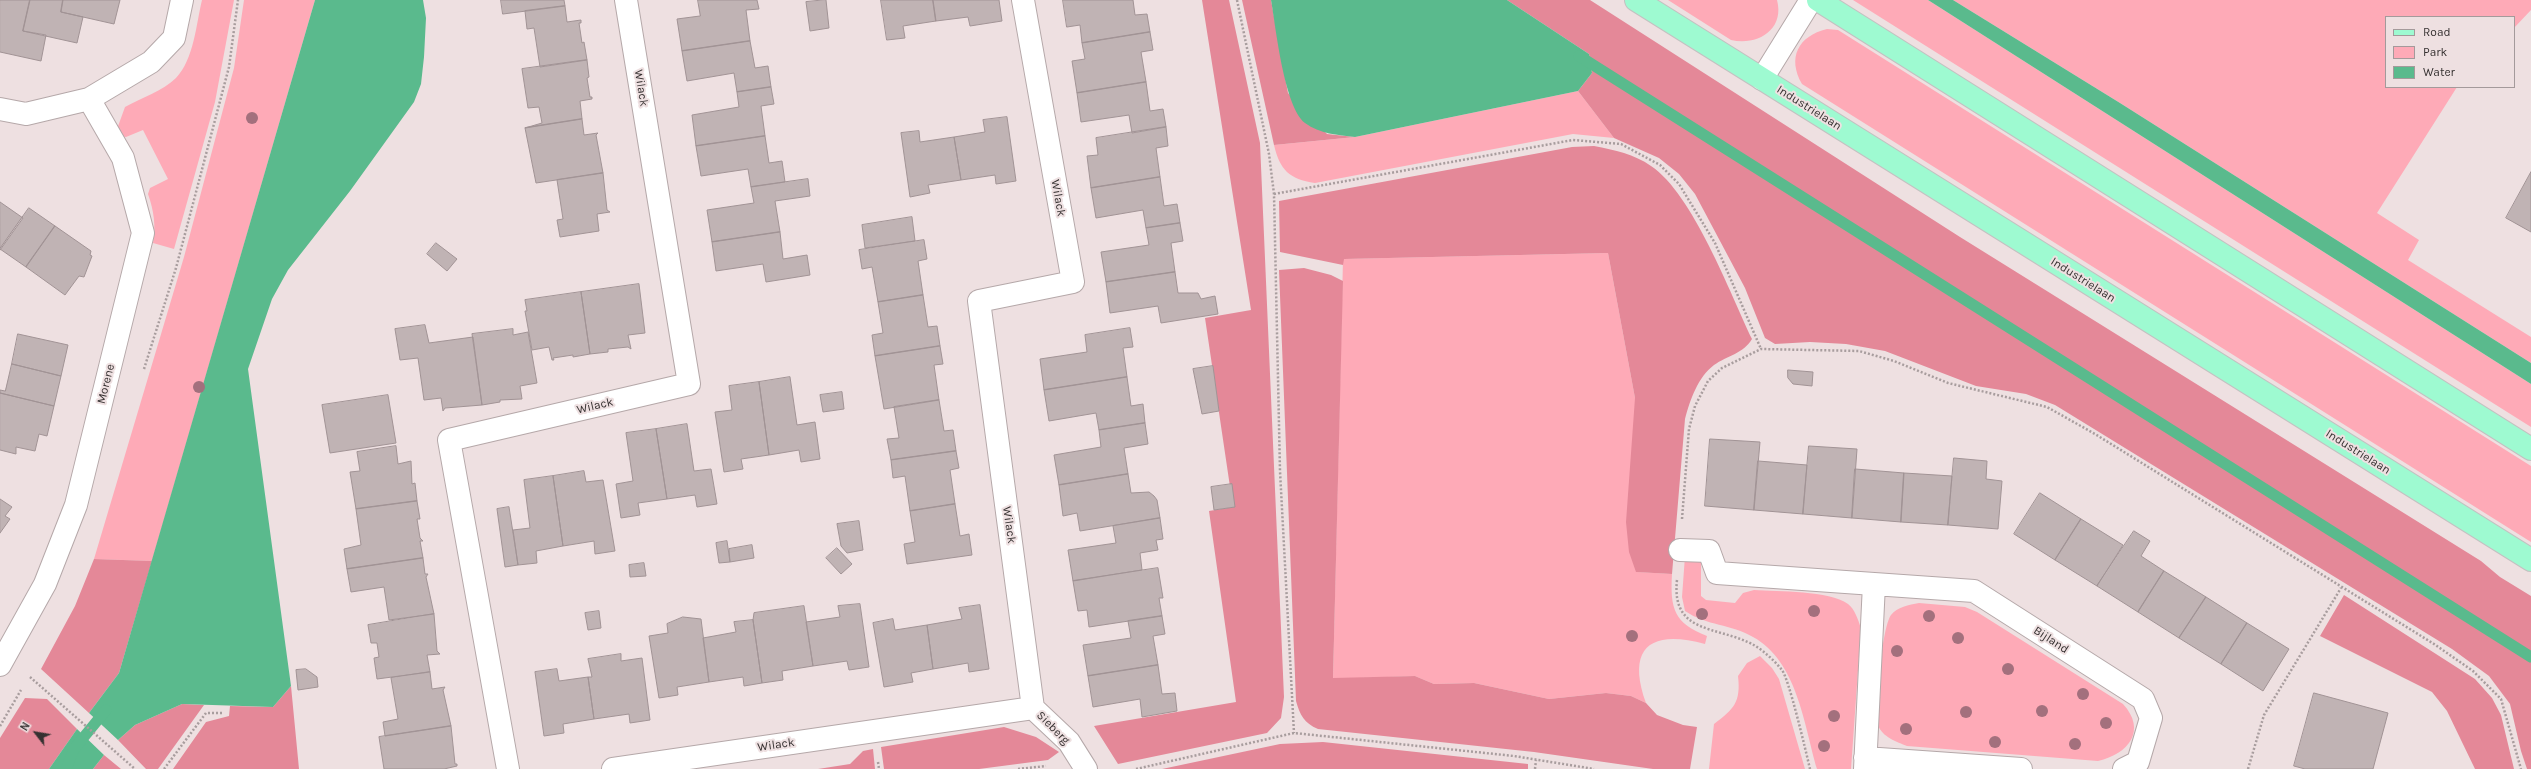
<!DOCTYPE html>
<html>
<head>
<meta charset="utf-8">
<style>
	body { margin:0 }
	#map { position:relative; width:2531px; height:769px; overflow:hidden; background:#eee0e1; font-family:Karla,sans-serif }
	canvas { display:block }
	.legend { position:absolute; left:2385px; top:16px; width:130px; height:72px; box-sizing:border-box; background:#eee0e1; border:1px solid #a49a9b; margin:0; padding:5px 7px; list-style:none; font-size:12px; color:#363131 }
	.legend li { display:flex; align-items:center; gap:8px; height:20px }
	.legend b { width:20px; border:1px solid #a49a9b }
	.north { position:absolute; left:16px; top:713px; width:40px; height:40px; -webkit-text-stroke:3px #eee0e1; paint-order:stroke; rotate:301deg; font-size:11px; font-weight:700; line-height:16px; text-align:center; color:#363131 }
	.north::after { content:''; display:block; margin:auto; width:14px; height:18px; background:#363131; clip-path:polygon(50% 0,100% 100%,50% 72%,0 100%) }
</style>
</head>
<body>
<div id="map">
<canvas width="2531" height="769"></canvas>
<ul class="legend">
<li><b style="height:5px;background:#9efad1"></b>Road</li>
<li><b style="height:11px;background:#feaab7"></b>Park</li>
<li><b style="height:11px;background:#5aba8d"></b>Water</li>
</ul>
<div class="north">N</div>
</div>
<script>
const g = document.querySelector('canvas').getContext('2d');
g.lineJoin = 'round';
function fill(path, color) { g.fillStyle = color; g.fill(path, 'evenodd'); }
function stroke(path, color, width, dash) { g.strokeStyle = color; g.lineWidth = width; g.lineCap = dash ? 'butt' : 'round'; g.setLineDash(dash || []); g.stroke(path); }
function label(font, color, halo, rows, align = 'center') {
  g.font = font + ' Karla,sans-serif'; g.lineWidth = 4; g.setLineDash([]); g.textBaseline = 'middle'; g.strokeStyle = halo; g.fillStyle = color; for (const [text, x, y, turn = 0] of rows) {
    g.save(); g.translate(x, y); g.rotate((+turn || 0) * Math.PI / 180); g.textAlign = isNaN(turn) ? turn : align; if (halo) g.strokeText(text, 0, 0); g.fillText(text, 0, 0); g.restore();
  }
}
fill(new Path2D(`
	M202 0H234L215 102 174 249 153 243C156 226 154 211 148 194L150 188 168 179 143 130 126 137 119 136 117 129 125 107C141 98 163 91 176 78 194 59 196 25 202 0Z
	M244 0H315L152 561 94 559 184 257 234 68Z
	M1668 0H1777C1785 30 1757 46 1731 40Z
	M1853 0H1928L2531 384V427Z
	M1953 0H2531V10L2514 28V17H2386V87H2457L2377 213 2419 240 2408 260 2531 337V363L2120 103Z
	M1827 29 1838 30 2531 466V542L1802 84C1787 58 1798 36 1827 29Z
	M1578 91 1614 138 1573 134 1315 183C1289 179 1280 170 1274 145L1355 137Z
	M1608 253 1635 398 1637 572 1672 574C1670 609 1674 623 1707 636L1705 644C1651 629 1626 647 1646 703L1631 696 1606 693 1549 699 1474 683 1434 684 1415 676 1333 679 1343 259Z
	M1685 556 1701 557V596L1706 600 1735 603 1743 593 1754 590C1779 592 1829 590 1848 604 1855 609 1858 620 1861 628L1851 769H1817C1804 724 1797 661 1753 637 1731 624 1707 626 1685 611L1682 597Z
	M1919 603 1965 607 1977 612 2123 704C2147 730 2129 754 2098 761L1907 746C1897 742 1882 737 1878 725 1874 710 1882 627 1891 615 1897 607 1909 605 1919 603Z
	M1760 656 1772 668 1779 679 1805 769H1709L1714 724C1734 709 1741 702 1738 676L1747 663Z`), '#feaab7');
fill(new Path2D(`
	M1202 0H1229L1260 143 1284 697 1281 718 1267 733 1118 764 1094 726 1236 702 1209 511 1233 507 1205 318 1251 310Z
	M1242 0H1271L1288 93 1327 134 1355 137 1274 145Z
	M1507 0H1590L1960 237 2481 561 2500 577 2531 596V769H2527L2521 751 2510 704 2489 676 2452 649 2055 405 2026 394 1976 386 1885 351 1846 344 1810 342 1775 344 1765 338 1745 288 1695 194 1679 174 1659 158 1614 138 1578 91 1592 73 1589 54Z
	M1594 146C1615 150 1634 154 1651 166 1693 194 1730 293 1752 339 1744 353 1727 356 1714 365 1698 377 1690 400 1685 419L1672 574 1636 572 1629 552 1626 522 1635 398 1608 253 1344 259 1343 265 1280 252 1279 201 1572 147Z
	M1304 268 1331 275 1343 281 1333 678 1415 676 1434 684 1474 683 1549 699 1606 693 1631 696 1646 703 1657 715 1683 725 1697 727 1690 769H1653L1534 752 1318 729C1304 723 1300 715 1296 701L1279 270Z
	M94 559 152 561 119 673 89 713 41 669 75 606Z
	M2344 595 2475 679 2492 698 2501 715 2514 769H2475L2447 711 2432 692 2320 636Z
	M291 686 299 769H173L206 722 229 716 230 706 273 707Z
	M25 698 47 699 77 729 49 769H0V738Z
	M182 704 204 705 158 769H146L118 740 135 725Z
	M1004 727 1036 737 1059 752 1048 760 979 769H884L881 747Z
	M1323 742 1528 764V769H1162L1280 744Z
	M873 749 875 769H818L850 764 863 751Z
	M104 755 121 769H93Z`), '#e48898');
fill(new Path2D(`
	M315 0H423L426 18 424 57 421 84 414 102 350 191 288 270 272 299 248 369 291 686 273 707 182 704 135 725 118 740 89 713 119 673Z
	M1271 0H1507L1589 54 1592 73 1578 91 1355 137C1338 135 1320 134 1305 123 1284 106 1276 28 1271 0Z
	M1928 0H1953L2120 103 2531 363V384Z
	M77 729 104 755 93 769H49Z`), '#5aba8d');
stroke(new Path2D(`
	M1579 56 2531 657
	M66 769 74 749 106 710`), '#5aba8d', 11);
const building = new Path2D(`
	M0 0H30L23 31 46 35 41 61 0 52Z
	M30 0H63L61 12 83 17 77 43 23 31Z
	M63 0H120L114 24 61 12Z
	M501 0H564L565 6 503 14Z
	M698 0H757L759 9 746 10 750 41 682 51 677 19 700 16Z
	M826 0 829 28 810 31 806 2Z
	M881 0H933L936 21 903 26 905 38 887 40Z
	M933 0H999L1002 21 970 26 968 17 936 21Z
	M1063 0H1133L1135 15 1147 14 1150 32 1082 43 1080 25 1067 27Z
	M565 6 567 22 581 20V23H579L582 43 584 42 587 60 540 67 534 28 527 29 525 11Z
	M1150 32 1153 50 1141 52 1146 82 1077 93 1072 61 1085 59 1082 43Z
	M750 41 755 68 768 66 771 87 737 92 734 73 687 81 682 51Z
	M587 60 589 77 587 78 590 97H592V99L580 101 582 119 525 128 542 123 539 107 528 108 522 69Z
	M1146 82 1150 111 1163 109 1166 127 1132 133 1129 115 1081 122 1077 93Z
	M771 87 774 104 761 106 765 136 696 146 692 115 739 107 737 92Z
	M1007 117 1016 181 996 184 995 175 961 180 954 137 985 132 983 120Z
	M582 119 584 135 598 133 596 135 603 173 536 183 525 128Z
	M1166 127 1168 146 1156 148 1160 177 1091 188 1087 156 1098 155 1096 138Z
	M919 131 920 142 954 137 961 180 928 185 930 193 910 197 901 133Z
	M765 136 769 163 782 161 785 182 751 187 748 169 701 176 696 146Z
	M2531 172V232L2506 218Z
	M603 173 607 210 610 212 597 214 599 231 560 237 557 220 563 219 557 180Z
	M1160 177 1164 206 1177 204 1180 223 1146 228 1143 210 1096 218 1091 188Z
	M808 179 810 196 775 201 780 232 712 242 707 210 754 203 751 187Z
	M0 202 23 218 0 250Z
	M29 208 55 226 26 267 0 249Z
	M912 217 915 241 865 248 862 225Z
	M1180 223 1183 241 1171 243 1175 272 1106 282 1101 252 1149 245 1146 228Z
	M55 226 91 251 90 255 92 256 84 277 79 276 65 295 26 267Z
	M780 232 783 259 807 255 810 275 766 282 763 264 716 271 712 242Z
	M924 240 927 259 918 261 923 295 878 302 872 267 862 269 859 250Z
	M436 243 457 259 447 271 427 254Z
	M1175 272 1178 293H1198L1201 299 1215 296 1218 314 1161 323 1158 306 1110 313 1106 282Z
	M639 284 645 333 628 335 631 349 628 347 608 349V352L590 354 581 292Z
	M581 292 590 354 573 357V355L553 358 554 360H552L549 347 532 350 525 311H527L525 300Z
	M923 295 928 327 937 326 940 346 875 356 872 335 883 333 878 302Z
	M425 325 429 343 473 337 482 405 445 408 443 411 441 398 424 400 418 358 400 360 395 329Z
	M1130 328 1133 347 1123 348 1127 377 1044 390 1040 359 1087 352 1085 335Z
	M513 329V335L528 332 537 383 520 386 522 399 500 400V402L482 405 472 334Z
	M18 334 68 345 61 376 12 364Z
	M940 346 943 364 934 365 939 400 884 409 875 356Z
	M12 364 61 376 54 406 0 393V390L5 391Z
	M1213 366 1219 411 1202 414 1193 369Z
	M1788 370 1813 372 1812 386 1793 384 1788 378Z
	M790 377 797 425 815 422 820 459 801 462 799 450 769 455 759 382Z
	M1127 377 1131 406 1143 404 1145 423 1099 430 1096 413 1049 421 1044 390Z
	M759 382 769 455 741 459 743 469 724 472 715 412 732 410 729 386Z
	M842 392 844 409 823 412 820 395Z
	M0 393 54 406 47 436 39 434 35 451 16 447V454L0 450Z
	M388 395 396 443 330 453 322 405Z
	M939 400 944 431 953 430 956 451 891 460 887 439 899 438 894 407Z
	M1145 423 1148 444 1124 448 1128 474 1059 485 1054 455 1101 447 1099 430Z
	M687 424 694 471 711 469 717 504 697 507 695 495 667 499 656 429Z
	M656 429 667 499 638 503 640 515 621 518 616 484 633 481 626 433Z
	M1710 439 1760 442 1754 510 1705 506Z
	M396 446 398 464 411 461 412 484 415 483 417 501 356 509 350 472 360 471 357 452Z
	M1809 446 1857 449 1852 518 1803 514Z
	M956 451 959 468 950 470 955 504 910 511 905 476 893 478 891 460Z
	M1954 458 1987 461 1986 479 2002 481 1998 529 1948 525Z
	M1758 461 1807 465 1803 514 1754 510Z
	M1855 469 1904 473 1901 522 1852 518Z
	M584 471 586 482 603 480 615 551 595 554 594 541 563 546 553 476Z
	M1904 473 1952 476 1948 525 1901 522Z
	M1128 474 1131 493 1149 492 1154 496 1157 500 1160 518 1080 531 1077 513 1063 516 1059 485Z
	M553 476 563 546 536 551 537 563 518 565 513 530 530 528 524 480Z
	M1232 484 1235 507 1214 510 1211 487Z
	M2040 493 2081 519 2055 560 2014 534Z
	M0 499 12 507 5 516 10 519 0 533Z
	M417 501 420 519H417L420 538 423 541H420L423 558 347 569 344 549 361 545 356 509Z
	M955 504 960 536 969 534 972 555 907 564 904 544 915 542 910 511Z
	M509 507 518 565 505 567 497 509Z
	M1160 518 1163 539 1156 540 1158 550 1140 553 1142 570 1073 581 1068 550 1116 543 1113 526Z
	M2081 519 2123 545 2097 586 2055 560Z
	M859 521 863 550 847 553 841 546 837 524Z
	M2134 531 2150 541 2141 556 2164 571 2138 612 2097 586Z
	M727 541 730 562 719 563 716 543Z
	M752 545 754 558 730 562 729 549Z
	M837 548 852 564 841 574 826 558Z
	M423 558 425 574H428L426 577 434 614 389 620 384 587 351 592 347 569Z
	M644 563 646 576 630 577 629 565Z
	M1158 568 1163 598H1159L1162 616 1089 627 1087 610 1078 611 1073 581Z
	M2164 571 2206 597 2179 638 2138 612Z
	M2206 597 2247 623 2221 664 2179 638Z
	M860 604 869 667 849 670 847 661 813 666 806 622 840 617 838 606Z
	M980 605 989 669 969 672 968 663 933 669 927 625 962 619 959 608Z
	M804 606 813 666 782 671 783 680 762 683 753 620 754 613Z
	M599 611 601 628 588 630 585 613Z
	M434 614 437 651 440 654 427 655 430 672 377 679 374 658 379 657 377 643H371L368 625Z
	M1162 616 1165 634 1153 636 1158 665 1088 676 1083 645 1131 638 1128 621Z
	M683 617 701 619 709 682 677 687 678 695 659 698 649 636 668 633 667 624Z
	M893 619 895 630 927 625 933 669 911 673 913 682 884 687 873 623Z
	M753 620 762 683 744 686 743 677 709 682 703 638 736 632 734 622Z
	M2247 623 2289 649 2263 691 2221 664Z
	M621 654V661L642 658 650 720 630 723 629 714 594 719 588 677H592L588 659Z
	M1158 665 1162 694 1175 693 1177 711 1142 717 1140 699 1093 707 1088 676Z
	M306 669 317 677 318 687 298 690 296 670Z
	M557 669 559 681 588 677 594 719 563 724 564 733 544 736 535 672Z
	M430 672 432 689 445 687 443 690 451 726 385 736 383 722 398 719 391 678Z
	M2314 693 2388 713 2373 769H2305L2294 766Z
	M451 726 455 764H457V766L444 769H384L379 737Z`);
fill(building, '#c0b3b4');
stroke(building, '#a19395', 1);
const minor = new Path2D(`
	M1762 79 1811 0
	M0 109 26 114 89 99
	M1680 550 1709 551 1717 573 1974 591 2143 699 2151 718 2138 762 2124 769
	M0 665 45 584 76 505 143 233 123 158 89 99 151 62 174 38 182 0
	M1033 708 1069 742 1086 769
	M1865 758 2021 769
	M508 769 449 440 689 384 626 0
	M613 769 1033 708 979 301 1073 282 1023 0
	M1865 769 1874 584`);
const major = new Path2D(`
	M1636 0 2531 560
	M1818 0 2531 449`);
stroke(minor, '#b5a8a9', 24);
stroke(major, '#c3c1c1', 24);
stroke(new Path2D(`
	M1237 0 1269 154 1274 194 1280 471 1294 733
	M1274 194 1573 140 1621 144 1660 165 1679 184 1715 243 1761 349
	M144 369 176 268 229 67 238 0
	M1682 519 1689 429 1695 406 1708 381 1722 368 1761 349 1859 351 1894 361 1948 383 2047 407 2095 434 2434 644 2473 671 2501 699 2521 769
	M1677 580C1671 634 1717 626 1752 644 1763 650 1774 660 1782 670 1789 679 1806 752 1810 769
	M30 677 135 769
	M0 726 21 690
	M878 762 879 769
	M164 769 206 713H223
	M1018 769 1046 766
	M1136 769 1294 733 1514 756 1594 769
	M1535 769 1536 760
	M2248 769 2264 715 2341 588`), '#a89d9e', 2.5, [2, 2]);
stroke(minor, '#fff', 22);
stroke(major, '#9efad1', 22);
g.fillStyle = '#a3707d';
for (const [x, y] of [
	[252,118],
	[199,387],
	[1814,611],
	[1702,614],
	[1929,616],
	[1632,636],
	[1958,638],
	[1897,651],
	[2008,669],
	[2083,694],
	[2042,711],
	[1966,712],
	[1834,716],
	[2106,723],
	[1906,729],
	[1995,742],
	[2075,744],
	[1824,746]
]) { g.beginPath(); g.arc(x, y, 6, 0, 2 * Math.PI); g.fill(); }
label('12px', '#363131', '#eee0e1', [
	["Wilack",641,88,81],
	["Industrielaan",1809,108,32],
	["Wilack",1058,198,80],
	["Industrielaan",2083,280,32],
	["Morene",106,384,-76],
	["Wilack",595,406,-13],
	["Industrielaan",2358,452,32],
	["Wilack",1009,525,82],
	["Bijland",2051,640,33],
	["Sieberg",1053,728,45],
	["Wilack",776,745,-8]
]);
</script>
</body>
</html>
